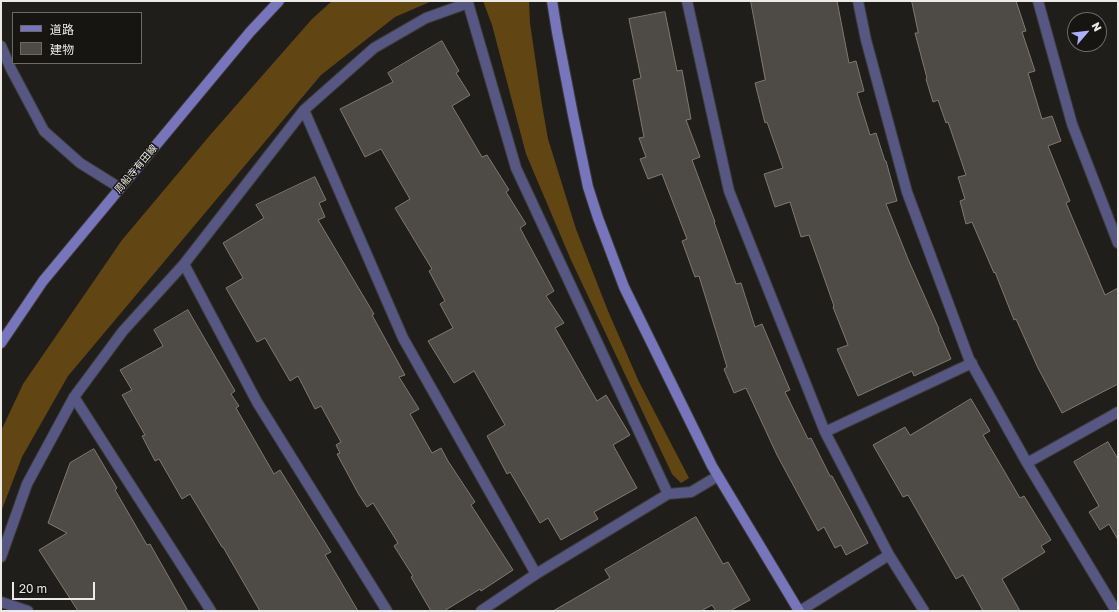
<!DOCTYPE html>
<html>
<head>
<meta charset="utf-8">
<style>
	body { margin:0 }
	#map { position:relative; width:1119px; height:612px; overflow:hidden; background:#201e1a; font-family:"Golos Text","Noto Sans JP",sans-serif }
	canvas { display:block }
	.frame { position:absolute; inset:0; border:2px solid #eceae7; pointer-events:none }
	.legend { position:absolute; left:12px; top:12px; width:130px; height:52px; box-sizing:border-box; background:#171511; border:1px solid #6c6a67; margin:0; padding:5px 7px; list-style:none; font-size:12px; color:#eceae7 }
	.legend li { display:flex; align-items:center; gap:8px; height:20px }
	.legend b { width:20px; border:1px solid #6c6a67 }
	.north { position:absolute; left:1067px; top:12px; width:40px; height:40px; box-sizing:border-box; background:#171511; border:1px solid #6c6a67; border-radius:50%; rotate:62deg; font-size:11px; font-weight:700; line-height:16px; text-align:center; color:#eceae7 }
	.north::after { content:''; display:block; margin:auto; width:14px; height:18px; background:#adaffb; clip-path:polygon(50% 0,100% 100%,50% 72%,0 100%) }
	.scale { position:absolute; left:12px; top:582px; width:83px; height:18px; box-sizing:border-box; border:2px solid #eceae7; border-top:0; padding-left:5px; font-size:12px; line-height:14px; white-space:nowrap; color:#eceae7; -webkit-text-stroke:3px #171511; paint-order:stroke }
</style>
</head>
<body>
<div id="map">
<canvas width="1119" height="612"></canvas>
<div class="frame"></div>
<ul class="legend">
<li><b style="height:5px;background:#7776bc"></b>道路</li>
<li><b style="height:11px;background:#4e4a46"></b>建物</li>
</ul>
<div class="north">N</div>
<div class="scale">20 m</div>
</div>
<script>
const g = document.querySelector('canvas').getContext('2d');
g.lineJoin = 'round';
function fill(path, color) { g.fillStyle = color; g.fill(path, 'evenodd'); }
function stroke(path, color, width, dash) { g.strokeStyle = color; g.lineWidth = width; g.lineCap = dash ? 'butt' : 'round'; g.setLineDash(dash || []); g.stroke(path); }
function label(font, color, halo, rows, align = 'center') {
  g.font = font + ' "Golos Text","Noto Sans JP",sans-serif'; g.lineWidth = 3; g.setLineDash([]); g.textBaseline = 'middle'; g.strokeStyle = halo; g.fillStyle = color; for (const [text, x, y, turn = 0] of rows) {
    g.save(); g.translate(x, y); g.rotate((+turn || 0) * Math.PI / 180); g.textAlign = isNaN(turn) ? turn : align; if (halo) g.strokeText(text, 0, 0); g.fillText(text, 0, 0); g.restore();
  }
}
fill(new Path2D(`
	M332 1H432L395 17 321 75 68 376 22 457 1 512V431L23 384 122 240 211 134 312 19Z
	M483 1H529L530 23 542 105 548 139 576 229 608 311 639 382 689 478 681 483 672 474 571 260 526 154 492 25Z`), '#614513');
const building = new Path2D(`
	M751 1H837L849 63 856 61 864 91 857 93 870 135 876 133 885 161H886L897 201 886 204 908 259 939 329H938L951 359 914 376 912 371 858 396 837 349 848 345 833 307 834 306 809 235 801 237 790 202 775 207 764 174 783 168 767 122 765 123 755 83 765 80Z
	M912 1H1016L1026 31 1022 32 1035 71 1028 73 1042 119 1052 116 1061 141 1048 146 1070 201 1066 203 1105 295 1118 288V384L1062 413 1038 368 1016 319 1014 320 995 272 994 273 972 222 966 224 960 201 965 199 958 177 966 175 948 122 946 123 938 100 933 102 926 79 927 78 915 33H918Z
	M665 12 677 71 682 70 691 119 686 120 700 157 692 160 715 222H714L736 284 741 283 755 327 762 324 790 390 785 392 808 439 811 438 830 476H832L868 543 846 555 841 545 835 548 824 527 818 531 777 455 746 388 734 393 724 369 727 367 699 276 695 277 682 241 687 239 662 174 648 179 640 159 646 157 639 138 644 137 633 80 641 78 629 19Z
	M442 41 459 71 456 73 470 95 452 106 482 157 487 155 509 190 506 192 526 224 520 228 554 291 546 296 564 323 555 328 597 401 606 395 630 435 613 445 637 488 594 512 598 519 561 540 548 518 540 523 510 472 507 474 487 436 505 425 474 371 454 383 428 341 453 328 440 304 445 301 429 271 432 269 395 208 410 199 381 149 365 157 340 109 393 82 388 73Z
	M315 177 326 200 319 203 325 217 318 220 374 314 372 315 405 375 399 377 419 409 410 414 432 453 441 448 448 461 475 502 471 505 513 570 481 591 480 589 444 611H431L411 577 413 576 394 546 398 543 373 503 367 507 358 493 337 454 340 453 336 445 341 442 321 406 315 409 298 376 290 381 265 338 257 342 226 288 243 278 223 243 264 218 256 205Z
	M188 310 235 391 231 394 239 406 236 408 274 474 280 470 331 552 325 555 358 611H260L223 547H222L190 494 182 499 159 459 155 461 142 436 145 435 122 395 132 390 120 370 163 346 154 330Z
	M971 399 990 431 983 435 1020 498 1024 496 1051 540 1041 546 1045 552 1002 579 1020 611H983L963 575 956 579 908 495 903 497 873 445 905 427 910 435Z
	M1108 442 1118 459V540L1109 524 1100 530 1089 512 1099 506 1074 462Z
	M94 449 117 488 115 490 147 545 150 544 188 611H78L39 550 67 533 48 523 70 463Z
	M696 517 723 564 728 562 750 600 730 611H716L712 605 701 611H553L610 578 605 570Z`);
fill(building, '#4e4a46');
stroke(building, '#7d7974', 1);
const lane = new Path2D(`
	M1 46 11 69 44 131 80 163 120 188`);
const street = new Path2D(`
	M687 1 729 191 825 432 889 555
	M858 1 866 40 907 192 969 359 1027 463 1116 611
	M1038 1 1072 124 1118 243
	M304 110 403 338 536 574
	M184 264 257 402 387 611
	M74 397 211 611
	M825 432 972 363
	M1027 463 1118 412
	M1 557 27 484 74 397 123 331 184 264 304 110 374 48 426 18 468 3 516 168 668 494
	M1 602 28 611
	M481 611 536 574 668 494 691 492 718 476
	M800 611 889 555 924 611`);
const secondary = new Path2D(`
	M552 1 557 32 573 115 588 187 598 218 624 287 712 466 799 611
	M1 343 43 281 250 32 279 1`);
stroke(lane, '#3d3b37', 12);
stroke(street, '#3d3b37', 12);
stroke(secondary, '#3d3b37', 12);
stroke(lane, '#565782', 10);
stroke(street, '#565782', 10);
stroke(secondary, '#7776bc', 10);
label('10px', '#eceae7', '#171511', [
	["周船寺有田線",136,169,-50]
]);
</script>
</body>
</html>
